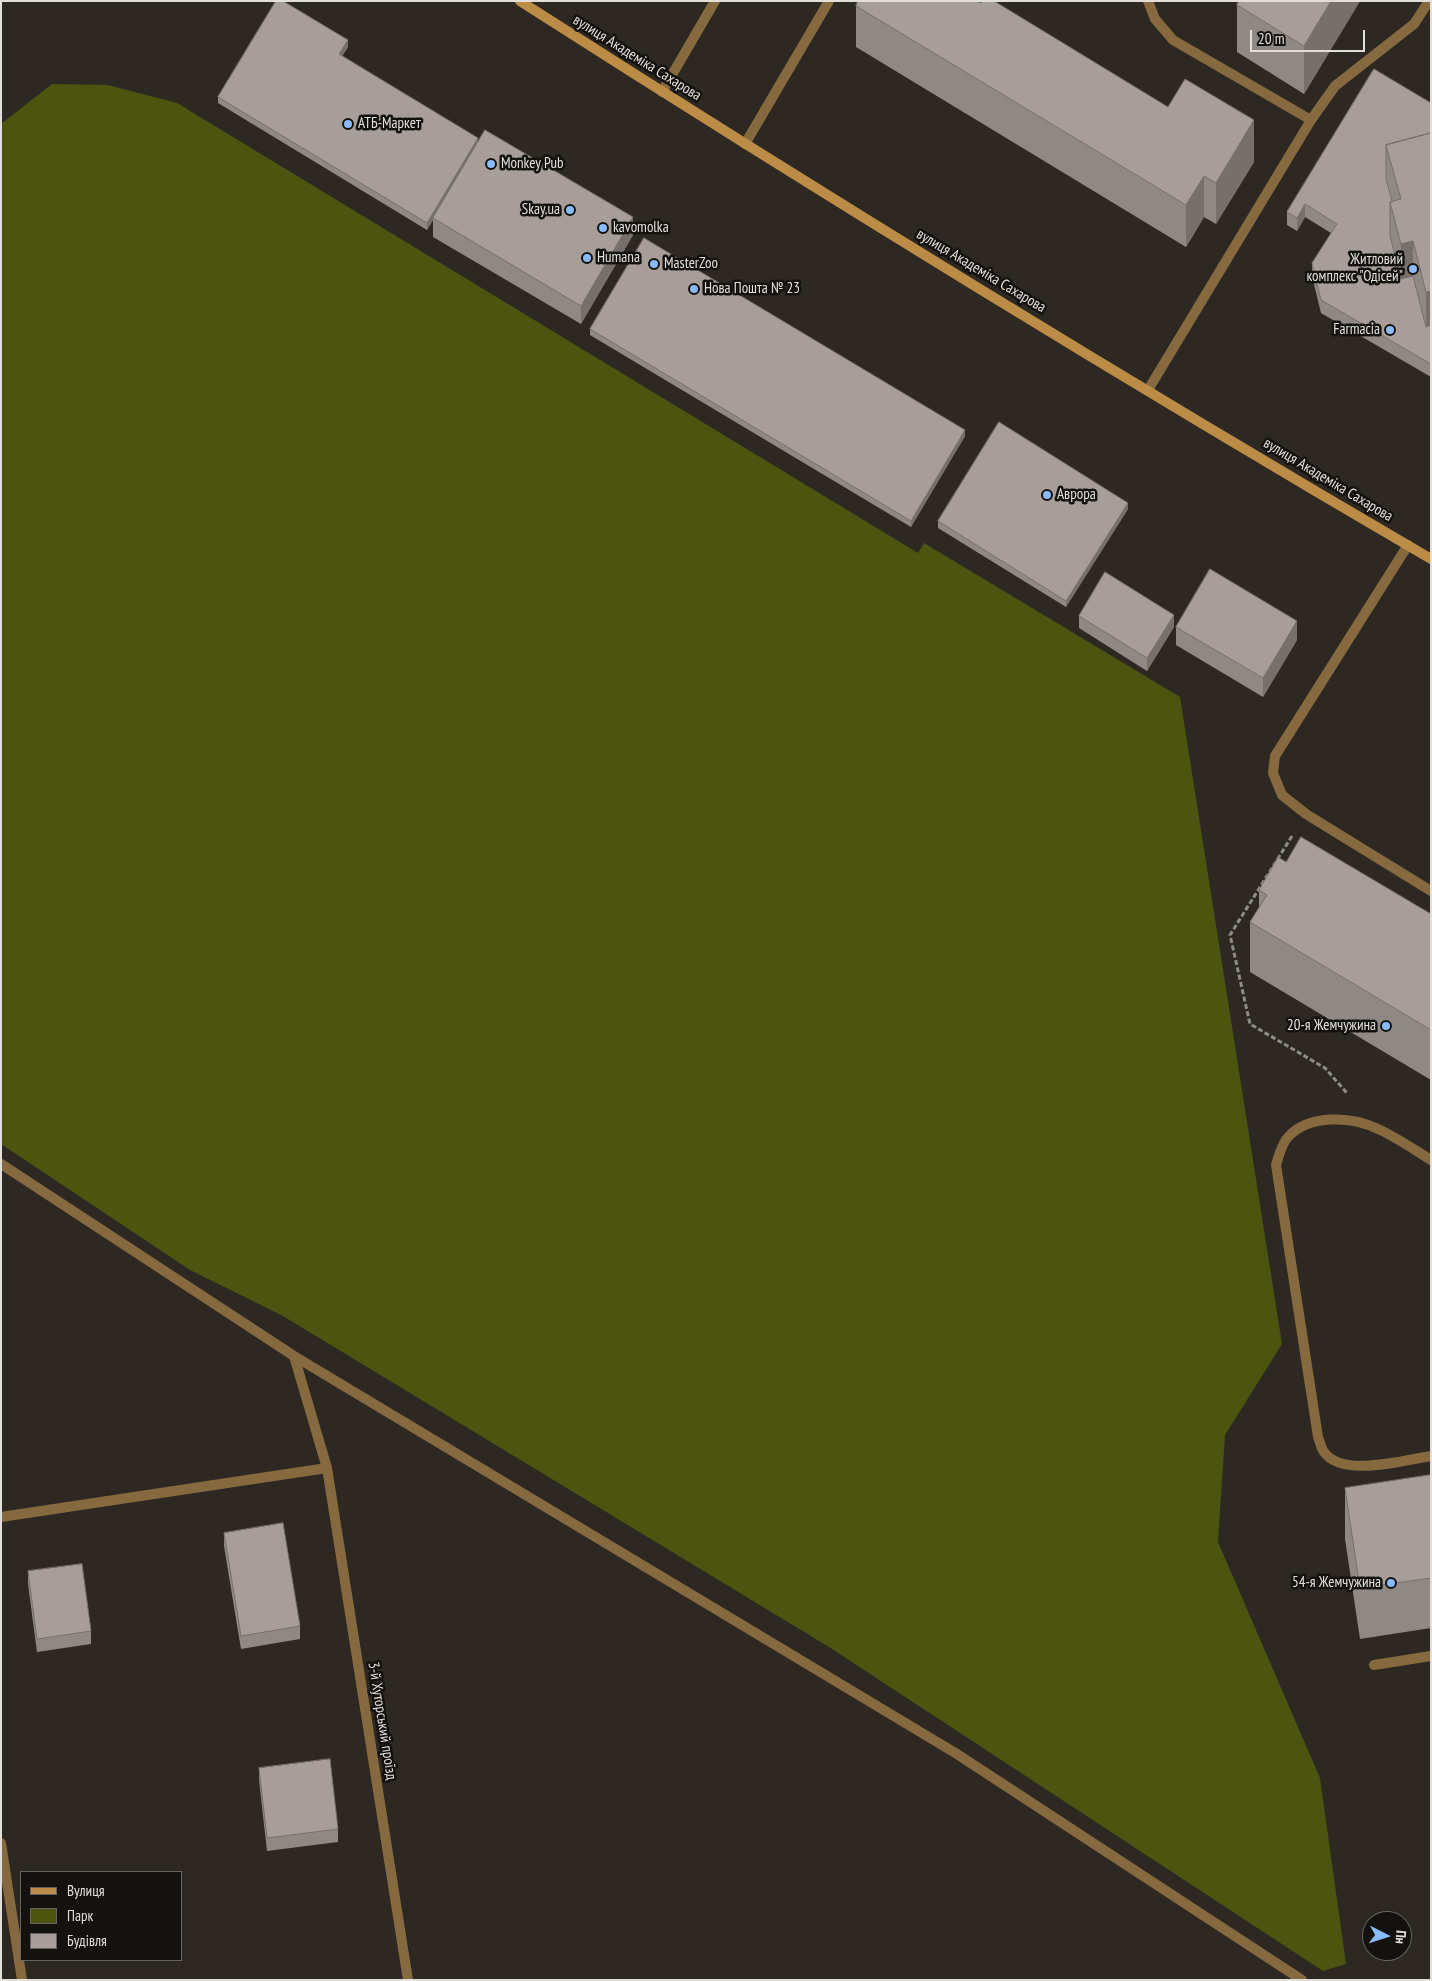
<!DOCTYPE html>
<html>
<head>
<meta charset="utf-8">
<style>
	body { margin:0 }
	#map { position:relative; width:1432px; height:1981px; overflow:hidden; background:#2d2922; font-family:"PT Sans Narrow",sans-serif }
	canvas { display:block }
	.frame { position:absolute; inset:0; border:2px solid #e2dfda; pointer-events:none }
	.legend { position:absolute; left:20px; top:1871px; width:162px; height:90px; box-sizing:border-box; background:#14120f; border:1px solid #666460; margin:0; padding:6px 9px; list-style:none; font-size:15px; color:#e2dfda }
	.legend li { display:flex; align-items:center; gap:10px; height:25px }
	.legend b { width:25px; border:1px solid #666460 }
	.north { position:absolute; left:1362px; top:1911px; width:50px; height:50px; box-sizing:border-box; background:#14120f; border:1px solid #666460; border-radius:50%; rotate:95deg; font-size:14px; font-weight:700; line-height:20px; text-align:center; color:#e2dfda }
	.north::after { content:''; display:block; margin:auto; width:18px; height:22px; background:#88bafc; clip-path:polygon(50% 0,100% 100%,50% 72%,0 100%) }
	.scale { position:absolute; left:1250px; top:30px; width:115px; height:22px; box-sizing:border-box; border:2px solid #e2dfda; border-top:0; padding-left:6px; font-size:15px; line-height:18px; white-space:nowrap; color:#e2dfda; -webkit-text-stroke:4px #14120f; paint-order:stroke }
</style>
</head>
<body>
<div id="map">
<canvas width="1432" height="1981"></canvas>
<div class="frame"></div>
<ul class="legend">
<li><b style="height:6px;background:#bc8b46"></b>Вулиця</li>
<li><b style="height:14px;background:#4b550f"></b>Парк</li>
<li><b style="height:14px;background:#a89e99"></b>Будівля</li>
</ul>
<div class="north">Пн</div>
<div class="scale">20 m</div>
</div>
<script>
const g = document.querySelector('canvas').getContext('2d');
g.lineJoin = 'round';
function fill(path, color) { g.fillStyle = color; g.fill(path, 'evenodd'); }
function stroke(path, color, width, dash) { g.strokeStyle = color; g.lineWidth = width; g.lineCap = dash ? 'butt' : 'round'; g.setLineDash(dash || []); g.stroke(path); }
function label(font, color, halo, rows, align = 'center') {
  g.font = font + ' "PT Sans Narrow",sans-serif'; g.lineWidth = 5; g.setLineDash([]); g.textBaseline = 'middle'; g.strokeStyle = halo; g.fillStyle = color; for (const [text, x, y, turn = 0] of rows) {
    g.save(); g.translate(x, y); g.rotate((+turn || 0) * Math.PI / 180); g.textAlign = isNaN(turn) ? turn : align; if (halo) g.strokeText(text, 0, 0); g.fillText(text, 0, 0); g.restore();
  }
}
fill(new Path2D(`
	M52 84 108 85 177 103 918 553 924 543 1180 697 1282 1344 1225 1435 1218 1542 1320 1778 1346 1964 1323 1971 829 1647 283 1316 190 1270 1 1144V124Z`), '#4b550f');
stroke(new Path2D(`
	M1292 836 1230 935 1250 1024 1325 1068 1347 1093`), '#8f8b85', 3, [5, 2.5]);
stroke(new Path2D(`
	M1148 1 1155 19 1173 40 1311 120
	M662 92 715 1
	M745 144 829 1
	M1148 390 1311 120 1335 86 1414 24 1429 1
	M1408 545 1275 756 1273 773 1282 795 1306 814 1431 891
	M1431 1160C1413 1149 1396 1137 1378 1129 1352 1116 1309 1114 1288 1137 1281 1145 1279 1156 1276 1165L1318 1437C1320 1442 1321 1448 1324 1452 1342 1478 1405 1460 1431 1456
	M1 1164 294 1356 957 1754 1302 1980
	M294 1356 327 1468
	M1374 1665 1431 1656`), '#87693f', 10);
stroke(new Path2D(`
	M1 1517 327 1468 408 1980
	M1 1843 22 1980`), '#87693f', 10);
stroke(new Path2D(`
	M520 1C820 193 1123 379 1431 559`), '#bc8b46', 10);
fill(new Path2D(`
	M1239 1H1360L1304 94 1237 52V5Z
	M856 6 1254 162 1216 224 1204 217 1186 247 856 47Z
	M348 47 342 56 478 141 633 235 581 324 433 237V220L427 230 218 103V97Z
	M1431 103V377L1321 313 1312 276V263L1331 233 1305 217 1297 231 1287 225V212Z
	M590 329 965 436 911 527 590 335Z
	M1128 509 1066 607 938 528V521Z
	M1079 616 1174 627 1147 671 1079 628Z
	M1176 627 1297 640 1263 697 1176 645Z
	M1286 862 1431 914V1080L1250 972V922L1259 908V890Z
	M1431 1475V1628L1360 1639 1345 1539V1488Z
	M224 1533 300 1626V1639L241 1649 224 1546Z
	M28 1571 91 1631V1644L37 1652 28 1584Z
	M259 1768 338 1829V1842L267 1851 259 1780Z`), '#908884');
fill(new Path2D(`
	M1331 1H1360L1304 94V46Z
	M348 40V47L339 61V54Z
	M1254 120V162L1216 224V183Z
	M478 138V145L433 218V220L427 230V223Z
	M1204 176V217L1186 247V205Z
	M1305 204V217L1297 231V218Z
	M633 217V235L581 324V306Z
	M1413 241V288L1401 291V244Z
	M1431 291V338L1426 340V292Z
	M965 430V436L911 527V521Z
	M1128 503V509L1066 607V601Z
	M1174 615V627L1147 671V658Z
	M1297 621V640L1263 697V678Z`), '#766f6b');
const building = new Path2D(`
	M276 1H283L348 40 339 54 478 138 427 223 218 97Z
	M858 1H977L981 3 982 1H994L1168 107 1185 79 1254 120 1216 183 1204 176 1186 205 856 6Z
	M1239 1H1331L1304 46 1237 5Z
	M1374 69 1431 103V133L1386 145V179L1392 201 1390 202V236L1401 279 1413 276 1426 327 1431 325V364L1321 300 1312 263 1337 224 1305 204 1297 218 1287 212Z
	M485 130 633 217 581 306 433 218Z
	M1431 133V291L1426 292 1413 241 1401 244 1390 202 1401 199 1386 145Z
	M644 238 965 430 911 521 590 329Z
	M999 422 1128 503 1066 601 938 521Z
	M1210 569 1297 621 1263 678 1176 627Z
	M1105 572 1174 615 1147 658 1079 616Z
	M1301 837 1431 914V1030L1250 922 1267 895 1259 890 1278 857 1286 862Z
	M1431 1475V1578L1360 1588 1345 1488Z
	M283 1523 300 1626 241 1636 224 1533Z
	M82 1564 91 1631 37 1639 28 1571Z
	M330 1759 338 1829 267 1838 259 1768Z`);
fill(building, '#a89e99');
stroke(building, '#766f6b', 1);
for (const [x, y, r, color] of [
	[348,124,5,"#88bafc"],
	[491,164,5,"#88bafc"],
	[570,210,5,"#88bafc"],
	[603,228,5,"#88bafc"],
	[587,258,5,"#88bafc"],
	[654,264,5,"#88bafc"],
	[1413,269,5,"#88bafc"],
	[694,289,5,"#88bafc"],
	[1390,330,5,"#88bafc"],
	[1047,495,5,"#88bafc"],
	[1386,1026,5,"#88bafc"],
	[1391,1583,5,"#88bafc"]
]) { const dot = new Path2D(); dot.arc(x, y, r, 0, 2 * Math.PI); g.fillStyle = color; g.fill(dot); stroke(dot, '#14120f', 2); }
label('15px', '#e2dfda', '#14120f', [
	["вулиця Академіка Сахарова",637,58,32],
	["вулиця Академіка Сахарова",981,271,31],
	["вулиця Академіка Сахарова",1328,480,31],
	["3-й Хуторський проїзд",382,1721,81]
]);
label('15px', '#e2dfda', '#14120f', [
	["АТБ-Маркет",358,124],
	["Monkey Pub",501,164],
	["Skay.ua",560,210,"right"],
	["kavomolka",613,228],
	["Humana",597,258],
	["Житловий",1403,260,"right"],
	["комплекс \"Одісей\"",1403,277,"right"],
	["MasterZoo",664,264],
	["Нова Пошта № 23",704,289],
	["Farmacia",1380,330,"right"],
	["Аврора",1057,495],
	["20-я Жемчужина",1376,1026,"right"],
	["54-я Жемчужина",1381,1583,"right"]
], 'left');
</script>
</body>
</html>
